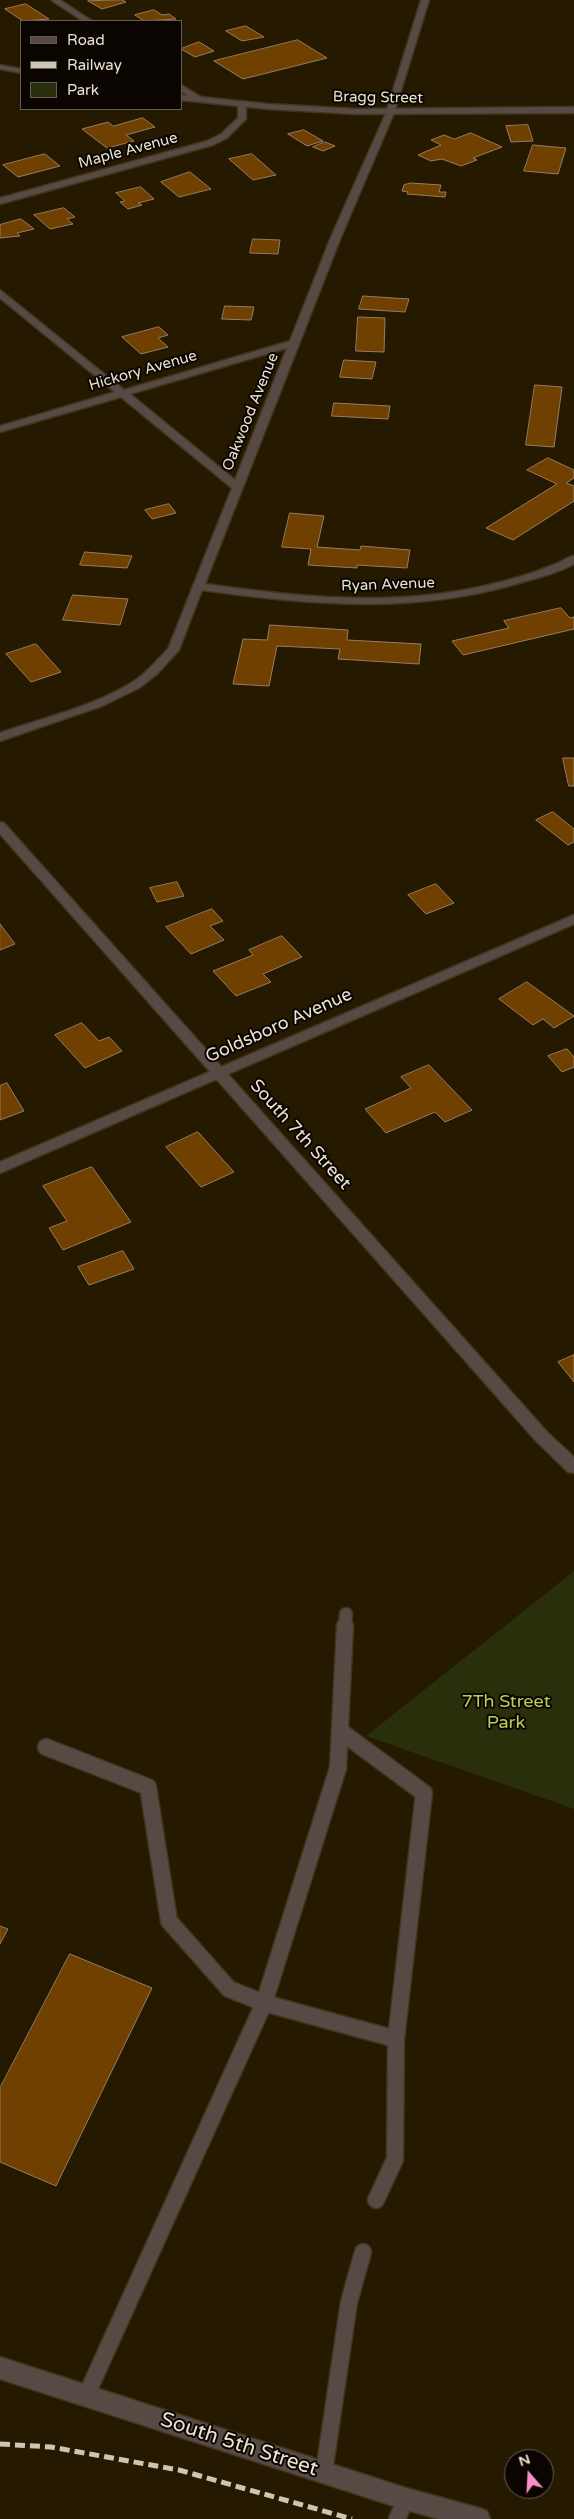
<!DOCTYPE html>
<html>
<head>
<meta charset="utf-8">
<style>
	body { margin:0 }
	#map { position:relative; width:574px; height:2519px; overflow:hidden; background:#251900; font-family:"Varela Round",sans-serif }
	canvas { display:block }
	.legend { position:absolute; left:20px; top:20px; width:162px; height:90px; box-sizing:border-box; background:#0a0500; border:1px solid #635d54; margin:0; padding:6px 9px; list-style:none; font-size:15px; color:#e9e1d1 }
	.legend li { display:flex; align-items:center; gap:10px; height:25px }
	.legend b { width:25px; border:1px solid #635d54 }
	.north { position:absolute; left:504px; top:2449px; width:50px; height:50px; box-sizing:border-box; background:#0a0500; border:1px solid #635d54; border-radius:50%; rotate:341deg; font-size:14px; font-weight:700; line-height:20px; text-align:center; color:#e9e1d1 }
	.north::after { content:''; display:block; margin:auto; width:18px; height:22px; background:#fa8fc7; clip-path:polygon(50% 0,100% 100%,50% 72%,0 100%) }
</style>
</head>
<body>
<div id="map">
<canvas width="574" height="2519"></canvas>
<ul class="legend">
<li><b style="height:6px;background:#574a44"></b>Road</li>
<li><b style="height:6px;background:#cec6b4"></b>Railway</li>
<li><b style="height:14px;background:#292e0b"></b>Park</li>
</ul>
<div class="north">N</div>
</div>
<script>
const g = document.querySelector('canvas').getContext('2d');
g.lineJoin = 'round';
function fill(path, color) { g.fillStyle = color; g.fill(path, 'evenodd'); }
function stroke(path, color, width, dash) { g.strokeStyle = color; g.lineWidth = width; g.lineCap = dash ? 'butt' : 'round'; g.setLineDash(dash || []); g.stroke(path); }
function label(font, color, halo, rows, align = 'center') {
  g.font = font + ' "Varela Round",sans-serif'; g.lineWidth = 4; g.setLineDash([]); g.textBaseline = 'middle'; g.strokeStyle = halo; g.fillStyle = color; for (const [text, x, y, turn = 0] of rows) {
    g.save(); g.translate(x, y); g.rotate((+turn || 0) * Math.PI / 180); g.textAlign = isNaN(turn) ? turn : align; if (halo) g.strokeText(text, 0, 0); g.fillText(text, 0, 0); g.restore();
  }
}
fill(new Path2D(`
	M574 1571V1809L366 1736Z`), '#292e0b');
const building = new Path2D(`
	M122 0 126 2 102 9 88 1Z
	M26 4 49 19 23 21 5 9Z
	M154 10 162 15 169 14 176 19 144 21 135 15Z
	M246 26 264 37 242 41 226 31Z
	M298 40 327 58 243 79 214 61Z
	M199 42 214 51 195 57 181 49Z
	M143 118 155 127 126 135 134 141 107 148 82 129 108 122 113 126Z
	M528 125 533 141 511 142 506 126Z
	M304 130 323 141 307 146 288 134Z
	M471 133 502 147 473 158 477 160 461 166 442 159 431 161 418 155 441 145 431 140 444 135 454 139Z
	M325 142 335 146 323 151 313 147Z
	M533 145 566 148 558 174 524 171Z
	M45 154 60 166 18 177 3 165Z
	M252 154 276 175 253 180 229 159Z
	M190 172 211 189 179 197 161 182Z
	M411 183 441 185 439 192H446L445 197 407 194 408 192 402 191 404 185Z
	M141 187 154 199 138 203 142 205 128 209 120 202 125 201 116 193Z
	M64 208 75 217 67 219 73 224 50 229 34 215Z
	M21 219 34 229 17 233 20 236 0 238V225Z
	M253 239 280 240 278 254 250 253Z
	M363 296 409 299 405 312 359 309Z
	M225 306 254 307 251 320 222 319Z
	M358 317 385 318 384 352 356 351Z
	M159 327 168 335 158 338 168 347 141 354 122 337Z
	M344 360 376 362 372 379 340 377Z
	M535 385 562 387 554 447 526 445Z
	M334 403 390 406 388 419 332 416Z
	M548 458 574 470V478L566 483 574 486V501L513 540 486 528 557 484 527 470Z
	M169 504 176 513 152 519 145 510Z
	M290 513 324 516 317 547 360 550 361 546 410 550 407 568 357 565V568L308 565 311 549 282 547Z
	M85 552 132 556 127 568 80 565Z
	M73 595 128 599 120 625 63 620Z
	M561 608 570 618 574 617V629L463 655 452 641 509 628 504 621Z
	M270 625 348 630 347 640 421 644 419 664 338 659 340 649 277 646 269 686 233 684 243 639 267 640Z
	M36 644 61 672 31 682 6 654Z
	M563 758H574V786H569Z
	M553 812 574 829V842L568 845 536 820Z
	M177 882 184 896 157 902 150 888Z
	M436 884 454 903 426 914 408 895Z
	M212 909 223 921 210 926 224 940 191 954 166 927Z
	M0 924 15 944 0 950Z
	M282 936 302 957 263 974 271 982 236 996 213 971 253 955 249 950Z
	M527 982 574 1016 554 1028 543 1019 533 1025 499 999Z
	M82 1023 99 1041 109 1037 122 1051 85 1068 55 1035Z
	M567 1049 574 1057V1067L562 1072 548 1056Z
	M429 1065 472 1110 445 1122 435 1112 386 1133 365 1109 411 1088 401 1077Z
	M7 1083 24 1111 0 1120V1086Z
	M198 1132 234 1172 201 1187 166 1147Z
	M92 1167 131 1222 63 1250 49 1228 67 1221 43 1186Z
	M123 1251 134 1269 89 1285 78 1267Z
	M574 1355V1382L558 1362Z
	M0 1926 8 1929 0 1944Z
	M70 1954 152 1988 56 2186 0 2162V2088Z`);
fill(building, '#704000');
stroke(building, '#967c65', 1);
const serviceFar1 = new Path2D(`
	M345 1627 346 1614`);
const service = new Path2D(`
	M340 1731 424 1793 396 2039 395 2159 376 2200
	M46 1747 148 1787 169 1921 229 1989 264 2003 396 2039
	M86 2396 264 2003 338 1768 345 1626
	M324 2472 349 2302 363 2252
	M397 2519 406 2499`);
const minor = new Path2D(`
	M51 0H60L92 21H83Z
	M421 0H429L394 113 341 237 205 584C298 597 392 607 484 586 507 581 531 574 553 565 560 563 567 557 574 556V564C556 574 536 578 516 584 413 614 308 605 202 590L179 650 157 674 139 688 102 706 0 741V733C43 718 92 707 131 683 145 675 156 661 168 649L232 488 121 397 0 432V426L115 392 0 298V290L124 390 290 341 331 237 386 113ZM287 348 235 480 130 394Z
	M181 85 201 97V101H195L181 91Z
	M242 101 246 104V119L227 138 213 145 0 204V198L207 141 221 134 238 118V104Z
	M574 915V924L0 1173V1162Z
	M0 2357 406 2488 479 2508 487 2511 490 2519H439L406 2510 0 2379Z`);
const tertiary = new Path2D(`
	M0 65 21 69V73L0 69Z
	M181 95 268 104 356 109 574 107V113L356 114 268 109 181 100Z
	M0 822 4 823 548 1433 574 1457V1473L568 1472 536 1441 0 834Z`);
stroke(serviceFar1, '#40351d', 15);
stroke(service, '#40351d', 19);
stroke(minor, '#40351d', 3);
stroke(tertiary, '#40351d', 3);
stroke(serviceFar1, '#574a44', 12);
stroke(service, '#574a44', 16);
fill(minor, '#574a44');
fill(tertiary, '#574a44');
stroke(new Path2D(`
	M0 2444 51 2447 179 2470 352 2519`), '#cec6b4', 5, [10, 5]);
label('15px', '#e9e1d1', '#0a0500', [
	["Bragg Street",378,98,1],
	["Maple Avenue",128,151,-15],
	["Hickory Avenue",143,371,-16],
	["Oakwood Avenue",251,412,-68],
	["Ryan Avenue",388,585,-2]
]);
label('18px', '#e9e1d1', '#0a0500', [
	["Goldsboro Avenue",279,1026,-24],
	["South 7th Street",300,1135,48]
]);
label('18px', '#bccf54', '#0a0500', [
	["7Th Street",506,1702],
	["Park",506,1723]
]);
label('21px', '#e9e1d1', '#0a0500', [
	["South 5th Street",239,2445,18]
]);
</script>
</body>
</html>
